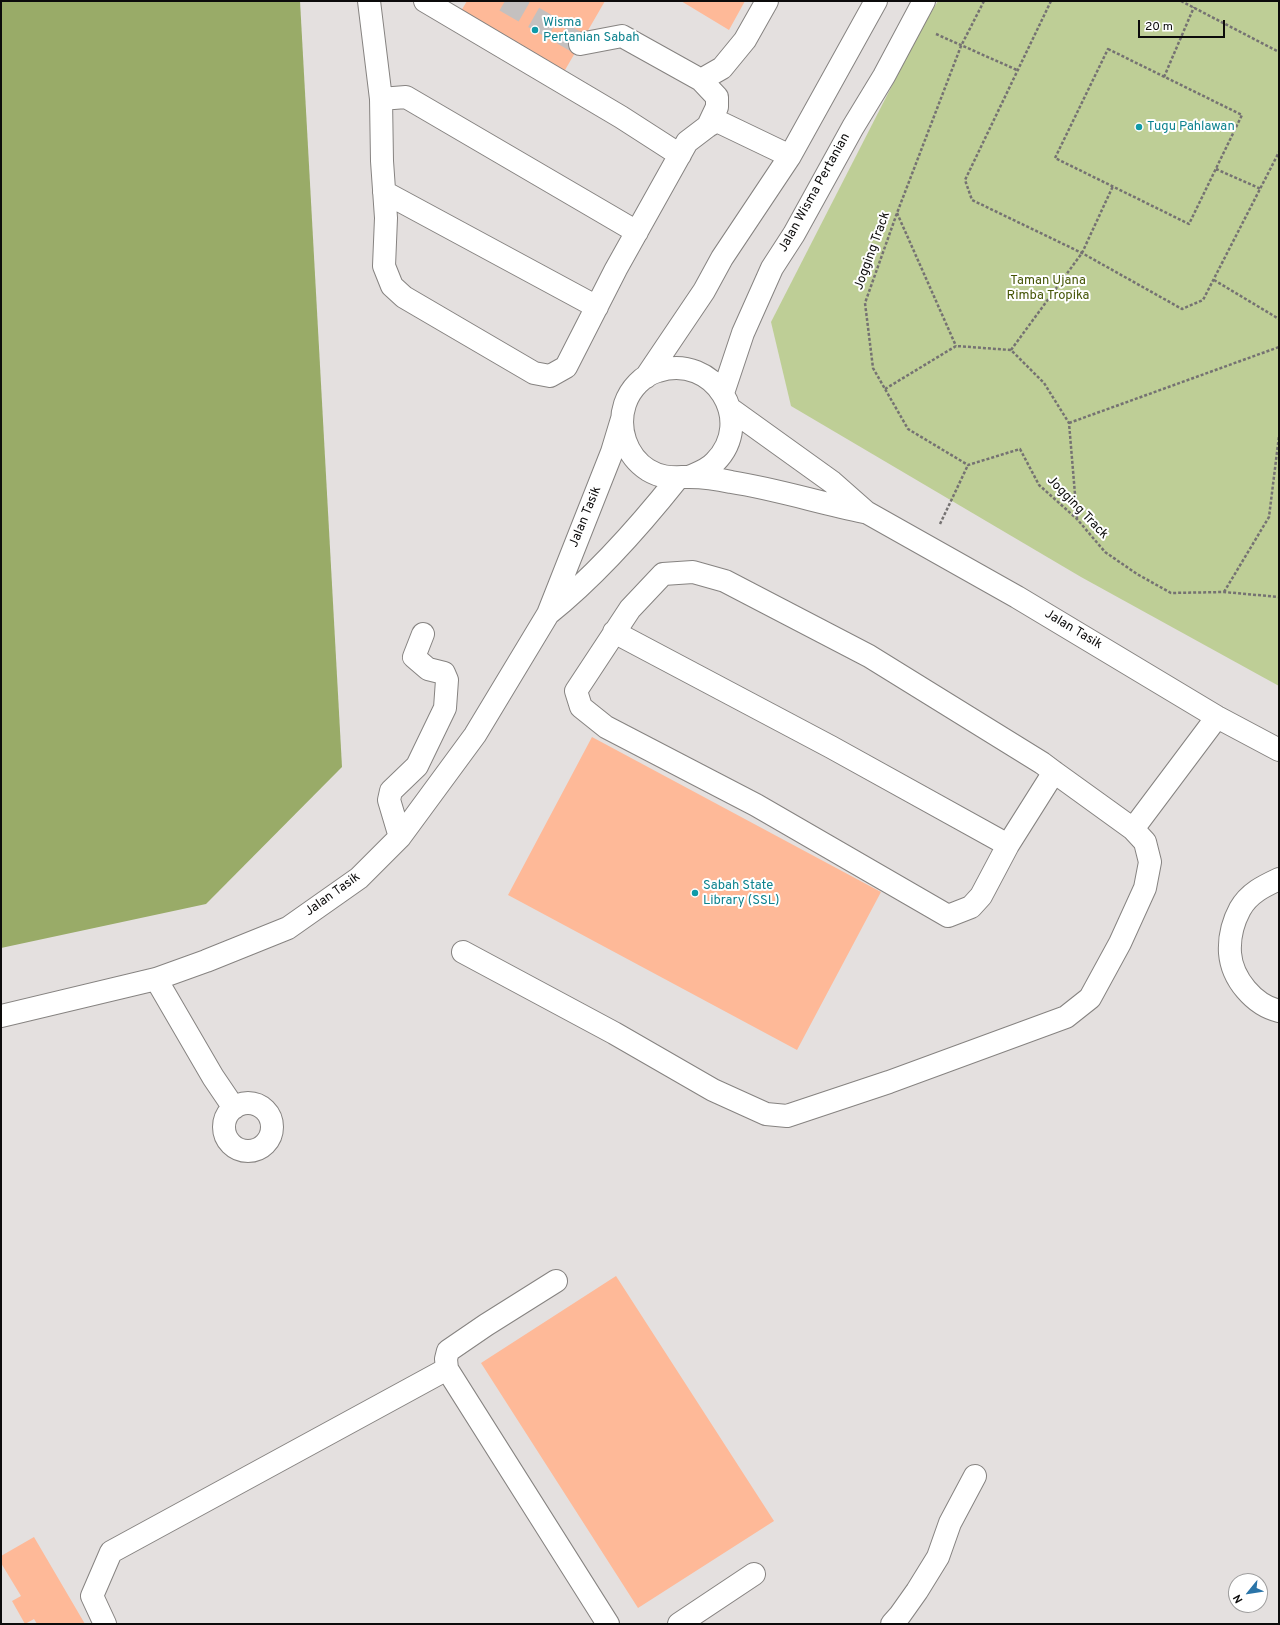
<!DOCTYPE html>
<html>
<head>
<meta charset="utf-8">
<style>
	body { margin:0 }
	#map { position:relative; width:1280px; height:1625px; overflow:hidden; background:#e4e0df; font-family:Overpass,sans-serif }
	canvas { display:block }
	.frame { position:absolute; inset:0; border:2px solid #0c0b0b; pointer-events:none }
	.north { position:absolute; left:1228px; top:1573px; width:40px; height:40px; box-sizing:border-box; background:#fff; border:1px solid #9e9d9d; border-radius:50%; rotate:240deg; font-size:11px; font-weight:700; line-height:16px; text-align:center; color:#0c0b0b }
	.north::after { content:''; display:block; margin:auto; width:14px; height:18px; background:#2a74a8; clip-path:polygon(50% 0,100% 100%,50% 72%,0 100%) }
	.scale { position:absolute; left:1138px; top:20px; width:87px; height:18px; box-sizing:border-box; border:2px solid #0c0b0b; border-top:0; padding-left:5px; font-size:12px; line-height:14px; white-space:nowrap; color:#0c0b0b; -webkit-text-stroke:3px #fff; paint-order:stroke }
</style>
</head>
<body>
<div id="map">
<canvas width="1280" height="1625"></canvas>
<div class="frame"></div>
<div class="north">N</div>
<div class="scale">20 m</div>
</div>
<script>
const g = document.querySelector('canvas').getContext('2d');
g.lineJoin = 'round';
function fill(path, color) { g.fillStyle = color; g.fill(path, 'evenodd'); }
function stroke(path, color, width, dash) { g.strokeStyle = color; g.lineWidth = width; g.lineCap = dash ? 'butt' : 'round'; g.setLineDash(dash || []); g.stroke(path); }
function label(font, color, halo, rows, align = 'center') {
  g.font = font + ' Overpass,sans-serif'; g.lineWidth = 4; g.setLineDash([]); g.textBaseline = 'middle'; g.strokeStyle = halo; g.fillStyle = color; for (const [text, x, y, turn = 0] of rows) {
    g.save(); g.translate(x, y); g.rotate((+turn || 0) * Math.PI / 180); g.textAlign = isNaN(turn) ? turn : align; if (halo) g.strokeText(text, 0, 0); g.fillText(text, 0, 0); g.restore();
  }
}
fill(new Path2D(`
	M938 1H1279V686L1081 577 791 406 771 322 922 27Z`), '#bece96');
fill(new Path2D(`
	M1 1H300L342 767 206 904 1 948Z`), '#99ab68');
fill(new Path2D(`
	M467 1H605L561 77 458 16Z
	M681 1H745L729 30Z
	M592 737 881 892 797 1050 508 895Z
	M616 1276 774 1521 638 1608 481 1363Z
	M34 1537 85 1624H37L34 1619 25 1624 12 1601 21 1596 1 1563V1556Z`), '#feb998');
stroke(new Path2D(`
	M505 1 580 44`), '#c4c0bf', 22, [22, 11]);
const minor = new Path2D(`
	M369 1 381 99 382 161 386 218 384 266 392 286 404 297 534 373 550 376 566 367 616 269 687 142 708 126 717 121 790 156
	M425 1 621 117 680 155
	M580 44 622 36 701 80 717 97V107L708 126
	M701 80 722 68 745 40 767 1
	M381 99 406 97 637 232
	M384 192 597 307
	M646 377 704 291 722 258 790 156 876 1
	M723 393 743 333 772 268 794 234 853 127 884 76 924 1
	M729 408 832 482 866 512 1017 597 1217 717 1279 750
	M689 477C698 473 708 470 715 462 756 421 714 353 658 371 643 375 630 389 625 404 617 428 626 456 648 470 663 479 673 477 689 477 703 477 718 479 731 482 776 489 820 503 864 512
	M548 614C597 575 639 527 678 478
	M614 632 831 747 1008 845
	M1054 772 1008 845 981 896 971 907 948 916 756 805 606 727 581 707 576 691 630 609 663 574 693 572 725 581 869 656 1042 763 1054 772 1133 829 1217 717
	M400 837 389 800 391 791 417 766 445 708 447 680 444 673 428 669 414 657 423 634
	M1279 879C1264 886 1249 893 1240 909 1233 922 1229 937 1230 953 1232 979 1254 1005 1279 1011
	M463 952 614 1033 713 1090 766 1114 787 1116 889 1082 1066 1017 1090 998 1120 943 1145 888 1150 862 1145 842 1133 829
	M156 979 213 1077 234 1108
	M1 1016 156 979 206 961 288 928 359 878 400 837 475 735 548 614 612 452 622 419
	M224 1127a24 24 0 1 1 48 0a24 24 0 1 1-48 0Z
	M556 1281 486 1325 448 1351 446 1359 447 1369 608 1624
	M105 1624 92 1596 111 1552 447 1369
	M679 1624 754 1574
	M892 1624 900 1615 917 1591 938 1557 950 1523 975 1476`);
stroke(minor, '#868381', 24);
stroke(new Path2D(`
	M984 1 961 46 897 213 865 303 873 368 908 429 968 465 1020 449 1039 485 1077 519 1105 552 1137 574 1171 593 1224 592 1279 597
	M1051 1 965 180 972 200 1082 253 1182 309 1203 300 1279 152
	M1181 1 1279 52
	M936 34 1017 70
	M1108 49 1242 115 1189 224 1055 158Z
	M1164 77 1194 7
	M1216 169 1261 189
	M897 213 956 346
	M1214 280 1279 319
	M1011 350 1082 253 1113 186
	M885 389 956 346 1011 350 1044 383 1069 423 1077 518
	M1069 423 1279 347
	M940 524 968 465
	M1224 592 1269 517 1279 436`), '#757272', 2.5, [3, 2]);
stroke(minor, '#fff', 22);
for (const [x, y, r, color] of [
	[535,30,4,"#0f9aa8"],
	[1139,127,4,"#0f9aa8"],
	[695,893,4,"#0f9aa8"]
]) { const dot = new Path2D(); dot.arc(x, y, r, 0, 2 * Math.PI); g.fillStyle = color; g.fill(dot); stroke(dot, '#fff', 1.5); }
label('13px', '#0d838f', '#fff', [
	["Wisma",543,23],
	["Pertanian Sabah",543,38],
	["Tugu Pahlawan",1147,127],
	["Sabah State",703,886],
	["Library (SSL)",703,901]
], 'left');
label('13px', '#0c0b0b', '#fff', [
	["Jalan Wisma Pertanian",815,193,-61],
	["Jogging Track",873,251,-70],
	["Jogging Track",1077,508,46],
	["Jalan Tasik",586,517,-68],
	["Jalan Tasik",1073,630,31],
	["Jalan Tasik",333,895,-36]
]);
label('13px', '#455506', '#fff', [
	["Taman Ujana",1048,281],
	["Rimba Tropika",1048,296]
]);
</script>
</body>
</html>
